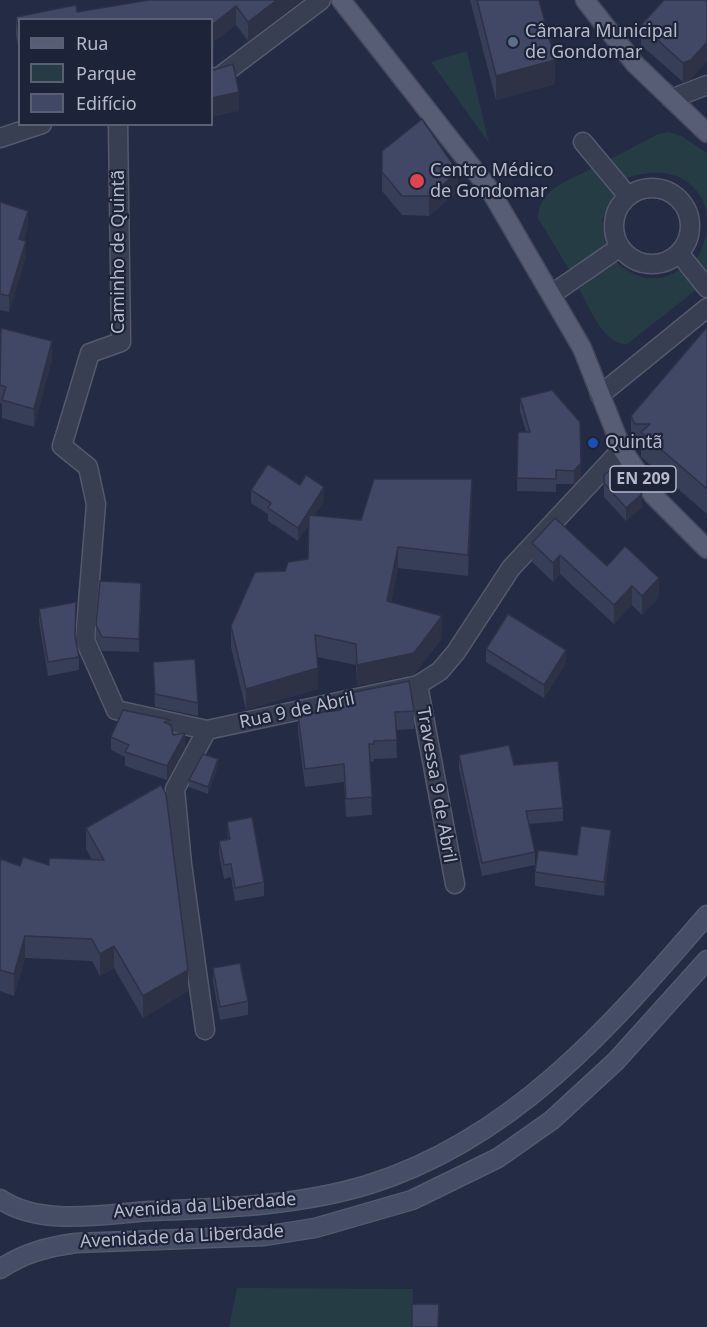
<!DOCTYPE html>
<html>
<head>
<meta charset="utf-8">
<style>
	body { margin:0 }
	#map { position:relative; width:707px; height:1327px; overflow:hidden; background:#232c44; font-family:"Noto Sans",sans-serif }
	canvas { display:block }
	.legend { position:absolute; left:18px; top:18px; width:195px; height:108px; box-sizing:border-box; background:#1d2439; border:2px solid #5a6074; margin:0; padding:8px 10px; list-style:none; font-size:18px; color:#b5bacd }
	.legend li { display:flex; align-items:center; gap:12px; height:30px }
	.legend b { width:30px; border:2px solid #5a6074 }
</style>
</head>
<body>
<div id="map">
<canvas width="707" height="1327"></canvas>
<ul class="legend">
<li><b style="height:8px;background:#565d74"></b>Rua</li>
<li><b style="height:16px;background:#263c45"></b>Parque</li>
<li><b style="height:16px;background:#404865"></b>Edifício</li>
</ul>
</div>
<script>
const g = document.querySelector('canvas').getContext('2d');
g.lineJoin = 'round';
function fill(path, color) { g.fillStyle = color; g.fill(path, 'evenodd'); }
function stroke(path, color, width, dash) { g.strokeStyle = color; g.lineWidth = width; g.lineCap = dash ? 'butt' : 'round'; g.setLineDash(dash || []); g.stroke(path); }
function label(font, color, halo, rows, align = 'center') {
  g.font = font + ' "Noto Sans",sans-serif'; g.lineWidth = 4.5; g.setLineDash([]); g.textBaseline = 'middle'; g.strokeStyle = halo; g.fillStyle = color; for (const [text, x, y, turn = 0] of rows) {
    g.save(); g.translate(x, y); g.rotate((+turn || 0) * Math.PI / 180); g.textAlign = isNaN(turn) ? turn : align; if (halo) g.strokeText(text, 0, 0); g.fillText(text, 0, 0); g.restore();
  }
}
fill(new Path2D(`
	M467 51V52L489 143 431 62Z
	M669 132 681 136 707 153V213C697 172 659 166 624 179L607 161 658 134Z
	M593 168 614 194 602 220 607 248 570 271 538 218C538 189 570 180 593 168Z
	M707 232V277L693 262 700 254Z
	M615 261C633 279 658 285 679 270L696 290 627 344C604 346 589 306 579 289Z
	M237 1288 413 1289V1327H229Z`), '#263c45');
const street = new Path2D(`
	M212 78 219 77 321 0
	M671 99 707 85
	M118 124 121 342 90 353 62 446 88 467 96 504 85 640 116 710 207 730
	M0 138 42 124
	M583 142 628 196
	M614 226a38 38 0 1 1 76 0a38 38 0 1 1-76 0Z
	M679 253 707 288
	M552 294 620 247
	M600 395 707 308
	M418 685 455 884
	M205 1030 182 864 175 789 207 730 418 685 440 671 456 652 511 568 622 449`);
const secondary = new Path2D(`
	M0 1199C41 1227 104 1214 151 1211 224 1208 297 1206 367 1185 513 1140 611 1026 707 915
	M0 1269C24 1253 47 1247 76 1243L264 1236 315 1228 412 1200 498 1158 552 1120 616 1061 707 960`);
const primary = new Path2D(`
	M341 0 490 190 582 348 622 449 653 495 707 549
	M585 0 635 64 707 133`);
stroke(street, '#535a6e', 21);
stroke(secondary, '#535a6e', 21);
stroke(primary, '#42485d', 21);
stroke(street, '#383f53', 18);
stroke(secondary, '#464d67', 18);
stroke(primary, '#565d74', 18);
fill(new Path2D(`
	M149 0H302L248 41 236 25 213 42 214 66 212 20H20V55L16 36V17L77 12Z
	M470 0H539L555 84 496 100Z
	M664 0 691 79 683 82 641 45V25Z
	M382 151 458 191 429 216 402 215 382 191Z
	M0 202 28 227 24 240 26 257 9 312 0 310Z
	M707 327V514L641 457V448H635L631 440V416Z
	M0 330 52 359 34 427 2 418V404L0 403Z
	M520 398 581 477 574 484H556V492L517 491 518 432H526L520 412Z
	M604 475 642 507 626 521 604 497Z
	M251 490 324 501 314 516 361 520 472 500 468 576 398 568 391 602 442 638 414 674 357 686 356 665 317 657 318 689 246 710 231 647V626L308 559 309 524 298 541 268 521V514L251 503Z
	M532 543 607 566 659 597 642 615 632 605 614 624 560 574 553 582 532 562Z
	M141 596 139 652 102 651 96 638V625Z
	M39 609 75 637 79 657V670L48 676 39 622Z
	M486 649 566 663 544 698 486 662Z
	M153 662 198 703V716L155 707Z
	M340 695 414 711V729L396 730 397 758 374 759V761L370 762 372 815 346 817 344 782 305 787 298 733V715L340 710Z
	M171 725 173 735 185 747 167 780 125 766V757L111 750V737Z
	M459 755 514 765 563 808V821L529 824 535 852V865L482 876 459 768Z
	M218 765 208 794 189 787V780Z
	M227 822 264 882V896L235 901 231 877 224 879 219 854V841L228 839Z
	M86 828 188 991 143 1018 114 968 100 976 92 961 25 958 14 996 0 991V864L20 866 49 865 92 860 86 849Z
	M611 844 604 896 535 886V872L577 855Z
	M213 968 248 1001V1015L220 1020 213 982Z`), '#373e57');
fill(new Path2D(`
	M277 0H302L248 41V22Z
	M236 6V25L212 43V25Z
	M707 42V61L691 79 683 82V63Z
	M214 47V66L212 68V49Z
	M555 60V84L496 100V76Z
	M239 92V111L212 117V98Z
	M458 172V191L429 216V196Z
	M28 211V227L19 255V239Z
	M26 241V257L9 312V296Z
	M52 341V359L34 427V409Z
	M581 463V477L574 484V471Z
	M472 479V500L468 576V555Z
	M324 487V501L298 541V528Z
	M642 494V507L626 521V508Z
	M398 547V568L387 622V601Z
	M560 555V574L553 582V563Z
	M659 578V597L642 615V596Z
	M632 586V605L614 624V605Z
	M442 616V638L414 674 357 686V665Z
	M566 650V663L544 698V685Z
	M318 668V689L246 710V689Z
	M185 733V747L167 780V766Z
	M218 759V765L208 794V787Z
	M611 830V844L604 896V882Z
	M25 936V958L14 996V974Z
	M114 946V968L100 976V954Z
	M188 970V991L143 1018V996Z`), '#2d3247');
const building = new Path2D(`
	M149 0H277L248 22 236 6 212 25V20H20V36L16 17 76 5 77 12Z
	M477 0H539L555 60 496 76Z
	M664 0H707V42L691 60 683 63 641 25Z
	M212 31 214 47 212 49Z
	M233 64 239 92 212 98V69L214 70Z
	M422 119 458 172 429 196H402L382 172V151Z
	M0 202 28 211 19 239 26 241 9 296 0 294Z
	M707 327V489L641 432 650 424H635L631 416Z
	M1 328 52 341 34 409 2 400 6 387 0 385Z
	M552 390 580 422 581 463 574 471 556 470V479L517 478 518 432H530L520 398Z
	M268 464 300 485 306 475 324 487 298 528 268 508 271 503 251 490Z
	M617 465 642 494 626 508 604 483V475Z
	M374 479H472L468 555 398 547 387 601 442 616 414 653 357 665 356 644 315 635 318 668 246 689 231 626 255 572 285 571 288 562 308 559 309 515 361 520Z
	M555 518 607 566 625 546 659 578 642 596 632 586 614 605 560 555 553 563 532 543Z
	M100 581 141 583 139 639 102 637 96 625Z
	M76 602 75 636 79 657 48 662 39 609Z
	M508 614 566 650 544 685 486 649Z
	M195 659 198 703 155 694 153 662Z
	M409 681 414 711 395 712 397 740 374 741V744H369L372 797 346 799 344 764 305 769 298 715 341 710 340 695Z
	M123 710 171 720 164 722 171 725 173 735 185 733 167 766 125 752 129 745 111 737Z
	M509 745 514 765 558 761 563 808 526 811 535 852 482 863 459 755Z
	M203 754 218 759 208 787 189 780Z
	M161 785 166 794 188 970 143 996 114 946 100 954 92 939 25 936 14 974 0 970V864L1 859 20 866 23 857 49 865V858L104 860 86 828Z
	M252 817 264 882 235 888 231 864 224 865 219 841 230 839 227 822Z
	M581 826 611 830 604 882 535 872 538 850 577 855Z
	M240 963 248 1001 220 1007 213 968Z
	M412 1304H439L438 1327H412Z`);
fill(building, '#404865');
stroke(building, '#2d3247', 1.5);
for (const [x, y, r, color] of [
	[513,42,6,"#5c6f8a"],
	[417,181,8,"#e0444e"],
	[593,443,6,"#1a4fb4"]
]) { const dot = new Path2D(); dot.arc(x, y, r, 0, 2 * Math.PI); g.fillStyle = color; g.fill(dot); stroke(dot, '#1d2439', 2); }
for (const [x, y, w] of [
	[643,479,66]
]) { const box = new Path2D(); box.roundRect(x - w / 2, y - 13, w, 26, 4.5); g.fillStyle = '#1d2439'; g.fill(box); stroke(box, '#b5bacd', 1.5); }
label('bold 16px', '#b5bacd', null, [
	["EN 209",643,479]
]);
label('18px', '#b5bacd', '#1d2439', [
	["Câmara Municipal",525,32],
	["de Gondomar",525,53],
	["Centro Médico",430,171],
	["de Gondomar",430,192],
	["Quintã",605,443]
], 'left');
label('18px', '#b5bacd', '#1d2439', [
	["Caminho de Quintã",119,252,-90],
	["Rua 9 de Abril",297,711,-12],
	["Travessa 9 de Abril",436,785,80],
	["Avenida da Liberdade",205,1206,-4],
	["Avenidade da Liberdade",182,1237,-3]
]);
</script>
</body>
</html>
